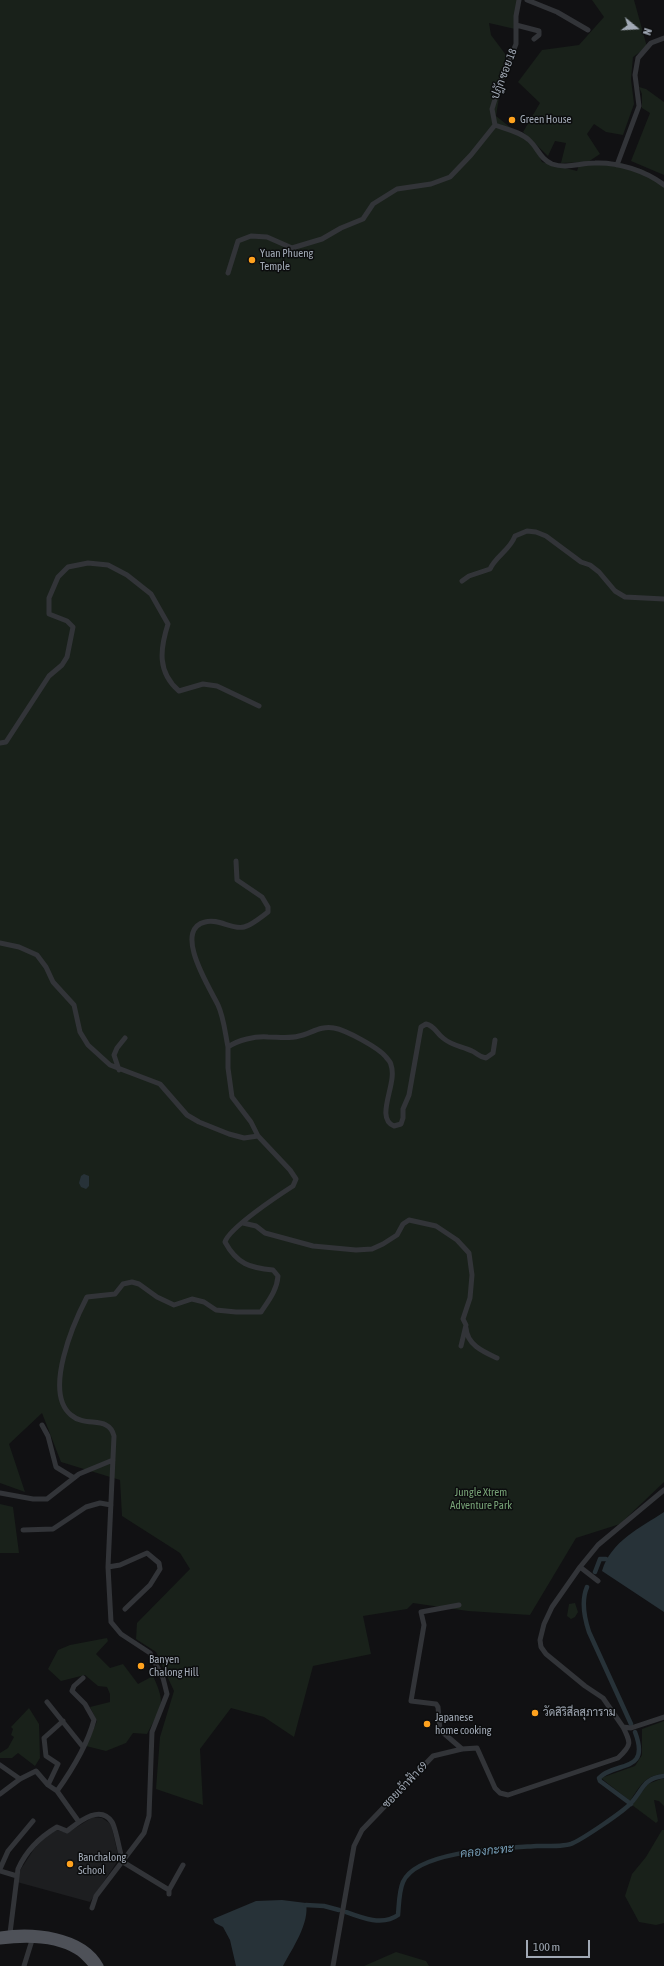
<!DOCTYPE html>
<html>
<head>
<meta charset="utf-8">
<style>
	body { margin:0 }
	#map { position:relative; width:664px; height:1966px; overflow:hidden; background:#111113; font-family:"Asap Condensed",sans-serif }
	canvas { display:block }
	.north { position:absolute; left:616px; top:8px; width:40px; height:40px; -webkit-text-stroke:3px #0c0d0e; paint-order:stroke; rotate:108deg; font-size:11px; font-weight:700; line-height:16px; text-align:center; color:#a1a9b5 }
	.north::after { content:''; display:block; margin:auto; width:14px; height:18px; background:#a1a9b5; clip-path:polygon(50% 0,100% 100%,50% 72%,0 100%) }
	.scale { position:absolute; left:526px; top:1940px; width:64px; height:18px; box-sizing:border-box; border:2px solid #a1a9b5; border-top:0; padding-left:5px; font-size:12px; line-height:14px; white-space:nowrap; color:#a1a9b5; -webkit-text-stroke:3px #0c0d0e; paint-order:stroke }
</style>
</head>
<body>
<div id="map">
<canvas width="664" height="1966"></canvas>
<div class="north">N</div>
<div class="scale">100 m</div>
</div>
<script>
const g = document.querySelector('canvas').getContext('2d');
g.lineJoin = 'round';
function fill(path, color) { g.fillStyle = color; g.fill(path, 'evenodd'); }
function stroke(path, color, width, dash) { g.strokeStyle = color; g.lineWidth = width; g.lineCap = dash ? 'butt' : 'round'; g.setLineDash(dash || []); g.stroke(path); }
function label(font, color, halo, rows, align = 'center') {
  g.font = font + ' "Asap Condensed",Sarabun,sans-serif'; g.lineWidth = 3; g.setLineDash([]); g.textBaseline = 'middle'; g.strokeStyle = halo; g.fillStyle = color; for (const [text, x, y, turn = 0] of rows) {
    g.save(); g.translate(x, y); g.rotate((+turn || 0) * Math.PI / 180); g.textAlign = isNaN(turn) ? turn : align; if (halo) g.strokeText(text, 0, 0); g.fillText(text, 0, 0); g.restore();
  }
}
fill(new Path2D(`
	M93 1817 102 1818 111 1824 119 1859 90 1902 17 1882 21 1869 34 1849 47 1835 57 1830 67 1833Z`), '#1d1e20');
fill(new Path2D(`
	M0 0H521L515 29 489 23 491 35 506 55 496 116 535 147 542 162 577 171 579 165 617 162 644 170 652 179 664 186V1482L620 1524 576 1538 530 1615 468 1611 413 1603 407 1609 363 1616 371 1654 313 1666 294 1737 264 1717 231 1708 200 1749 203 1805 156 1789 160 1737 174 1691 156 1652 136 1639 137 1623 190 1569 180 1553 122 1516 120 1480 61 1462 42 1413 9 1444 25 1492 0 1483Z
	M592 0H634L647 47 633 57 631 79 634 104 623 135 606 132 594 124 587 134 600 154 588 162 561 163 566 143 555 141 548 156 523 132 540 103 518 82 542 50 579 45 604 17Z
	M639 87 646 89 664 102V175L631 161 650 113 642 108V94Z
	M0 1504 13 1507 19 1553H0Z
	M575 1603 578 1612 575 1617 571 1619 567 1616 569 1604Z
	M107 1638 108 1641 96 1654 110 1668 123 1664 138 1684 153 1676C167 1706 161 1707 147 1734L133 1733 126 1743 106 1751 86 1746 97 1721 90 1707 110 1702V1694L107 1687 98 1686 85 1675 61 1681 48 1669 58 1650 70 1645Z
	M29 1708 39 1724 40 1758 35 1766 18 1753 12 1758H0V1753L8 1748 14 1737 11 1735 13 1729 11 1727Z
	M664 1721V1774C645 1775 640 1786 630 1801L601 1778 635 1766 642 1755V1729Z
	M661 1779H664V1806L659 1801 654 1800 658 1821 656 1823 632 1805 648 1784Z
	M662 1830H664V1923L656 1925 639 1922 625 1896 632 1874 646 1857Z
	M396 1952 426 1961 429 1966H364Z`), '#19211a');
fill(new Path2D(`
	M84 1174 89 1176V1186L86 1189 81 1187 79 1183 81 1176Z
	M664 1512V1612L602 1571C611 1541 640 1528 664 1512Z
	M282 1900 306 1903C310 1923 292 1949 283 1966H236L230 1940 223 1927 215 1923 213 1919 256 1901Z`), '#273238');
stroke(new Path2D(`
	M595 1572 600 1559H606
	M587 1587C581 1601 584 1617 589 1632L631 1724
	M631 1804 600 1781 599 1778C615 1761 651 1774 635 1732
	M306 1905 324 1906 339 1910
	M346 1912C362 1918 383 1926 398 1915 399 1904 399 1891 403 1882 417 1850 507 1848 537 1846 546 1846 566 1847 573 1843 584 1838 623 1812 631 1803 643 1790 643 1778 664 1776`), '#273238', 4.5);
stroke(new Path2D(`
	M527 0 557 12 588 30
	M516 25 539 31V35L534 39
	M495 125C506 129 521 132 529 140 538 148 540 159 552 164 567 169 580 163 595 163 618 162 646 171 664 185
	M495 125 492 109 500 83 516 44V16L519 0
	M617 165 639 106 635 75 638 58 651 43 664 38
	M228 273 238 241 251 236 267 237 292 248 322 239 341 228 363 219 373 204 397 189 431 184 450 177 471 155 495 125
	M462 581 469 576 490 569C496 556 510 550 515 536L527 531 536 532 546 536 581 562 590 565 599 572 615 591 625 597 664 599
	M0 743 6 742 49 676 62 665 67 657 73 627 67 621 49 614V598L58 577 68 567 88 563 108 565 127 575 151 594 168 624C160 649 157 672 179 691L203 684 217 686 259 706
	M0 943 19 947 37 955 46 967 53 982 74 1005 80 1032 88 1045 110 1065 160 1084 187 1115 199 1122 229 1134 244 1138 258 1136
	M228 1047C225 1033 224 1018 218 1005 211 990 172 930 205 922 219 918 231 930 244 927 252 925 261 917 268 912V907L262 897 237 880 236 861
	M119 1070 114 1055 117 1048 125 1038
	M243 1223 256 1226 265 1233 313 1246 356 1250 372 1249 383 1244 397 1235 403 1224 409 1220 436 1226 457 1240 469 1253 472 1275 470 1298 463 1319 466 1325 461 1346
	M466 1328C467 1345 484 1352 497 1358
	M42 1425 48 1436 56 1467 74 1478
	M664 1490 598 1545 580 1567 552 1607 544 1624 540 1640 541 1647 546 1654 585 1686 603 1698 623 1727 631 1728 664 1717
	M0 1493 33 1499H47L79 1474 113 1460
	M23 1530 53 1529 86 1507 100 1503 111 1505
	M108 1567 120 1565 147 1553 159 1563 160 1569 150 1585 125 1609
	M580 1567 598 1581
	M459 1605 421 1612 424 1625 411 1701 436 1704 438 1707 440 1730 462 1749
	M47 1702 83 1747
	M0 1765 20 1779
	M48 1785 58 1764 46 1756 44 1738 63 1721
	M57 1791C72 1770 87 1746 94 1720L85 1704 72 1691 74 1686 83 1678
	M0 1794 20 1779 36 1771 48 1785 57 1791 79 1822
	M0 1869 8 1851 33 1821
	M0 1871 17 1876
	M169 1890 183 1865
	M92 1908 96 1896 144 1833 149 1816 152 1732 167 1694 163 1678 150 1653 121 1634 111 1622 108 1567 114 1436C109 1415 86 1428 71 1415 43 1392 74 1322 87 1297L115 1294 123 1284 132 1282 139 1284 157 1297 174 1305 192 1299 204 1302 216 1310 236 1312H261C269 1300 277 1290 278 1276L273 1270C250 1268 237 1264 225 1242 229 1228 279 1195 293 1186L296 1179 290 1170 258 1136 251 1122 232 1097 228 1068V1047C238 1040 255 1036 268 1037 278 1037 289 1039 299 1036 310 1034 321 1025 334 1028 346 1030 379 1048 386 1057 388 1060 391 1062 391 1065 398 1083 374 1118 394 1126L401 1124 403 1118V1109L409 1095 421 1027 426 1024C435 1026 436 1033 443 1038 452 1046 462 1046 472 1051 477 1053 479 1057 486 1058L493 1053 495 1040
	M10 1933 18 1869C26 1851 40 1837 57 1827L67 1831C79 1822 100 1804 112 1822 116 1828 120 1854 123 1862L169 1890V1894
	M24 1966 33 1937
	M333 1966 354 1846 362 1830 433 1756 462 1749 477 1748 495 1788 500 1793 508 1795 618 1758C632 1745 631 1743 623 1727`), '#323438', 5);
stroke(new Path2D(`
	M0 1935C32 1930 83 1934 100 1966
	M0 1941C24 1938 56 1938 77 1951 83 1954 88 1961 93 1966`), '#4e5158', 7);
for (const [x, y, r, color] of [
	[512,120,4,"#ffa21e"],
	[252,260,4,"#ffa21e"],
	[141,1666,4,"#ffa21e"],
	[535,1713,4,"#ffa21e"],
	[427,1724,4,"#ffa21e"],
	[70,1864,4,"#ffa21e"]
]) { const dot = new Path2D(); dot.arc(x, y, r, 0, 2 * Math.PI); g.fillStyle = color; g.fill(dot); stroke(dot, '#0c0d0e', 1.5); }
label('11px', '#a1a9b5', '#0c0d0e', [
	["ปฎัก ซอย 18",504,74,-69],
	["ซอยเจ้าฟ้า 69",405,1785,-46]
]);
label('11px', '#a1a9b5', '#0c0d0e', [
	["Green House",520,120],
	["Yuan Phueng",260,254],
	["Temple",260,267],
	["Banyen",149,1660],
	["Chalong Hill",149,1673],
	["วัดสิริสีลสุภาราม",543,1713],
	["Japanese",435,1718],
	["home cooking",435,1731],
	["Banchalong",78,1858],
	["School",78,1871]
], 'left');
label('11px', '#77a276', '#0c0d0e', [
	["Jungle Xtrem",481,1493],
	["Adventure Park",481,1506]
]);
label('italic 12px', '#759bb4', '#0c0d0e', [
	["คลองกะทะ",487,1851,-6]
]);
</script>
</body>
</html>
